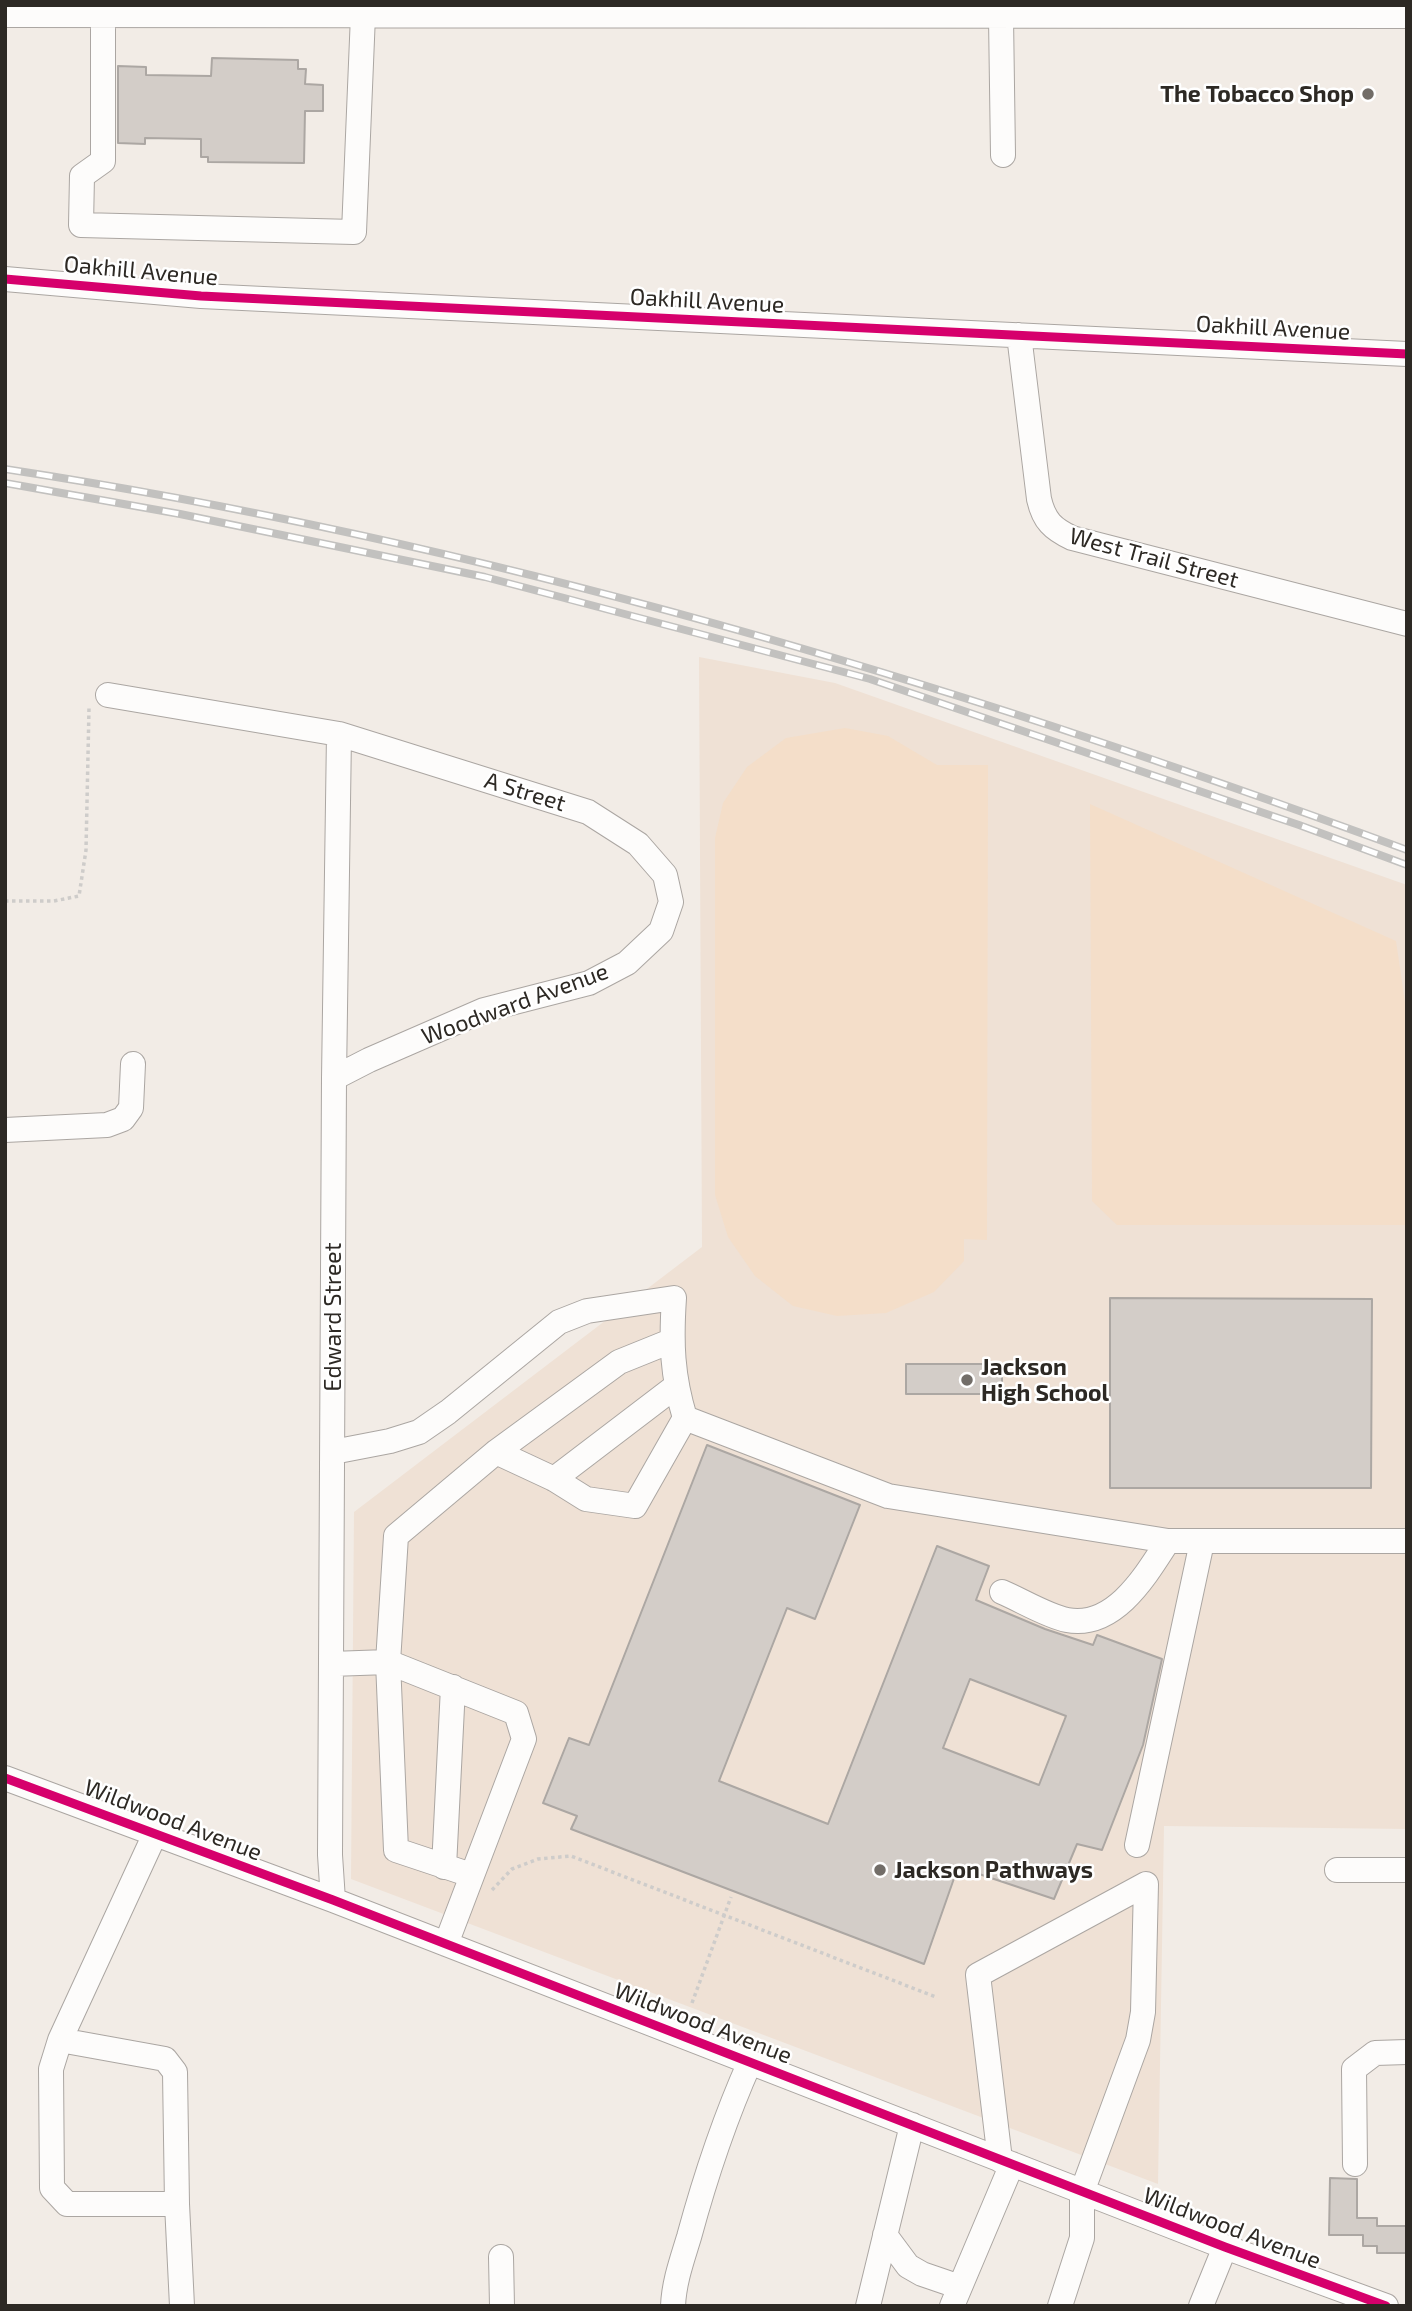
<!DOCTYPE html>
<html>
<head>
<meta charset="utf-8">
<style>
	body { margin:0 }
	#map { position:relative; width:1412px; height:2311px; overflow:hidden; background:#f2ece6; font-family:"Exo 2",sans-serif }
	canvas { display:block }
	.frame { position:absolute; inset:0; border:7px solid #2d2924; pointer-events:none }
</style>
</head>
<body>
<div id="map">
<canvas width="1412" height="2311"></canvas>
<div class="frame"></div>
</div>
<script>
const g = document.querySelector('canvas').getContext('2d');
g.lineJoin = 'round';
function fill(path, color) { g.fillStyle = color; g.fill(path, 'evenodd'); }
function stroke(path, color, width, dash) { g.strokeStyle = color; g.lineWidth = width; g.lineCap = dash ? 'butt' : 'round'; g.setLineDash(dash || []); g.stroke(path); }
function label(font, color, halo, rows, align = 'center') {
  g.font = font + ' "Exo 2",sans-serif'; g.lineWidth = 5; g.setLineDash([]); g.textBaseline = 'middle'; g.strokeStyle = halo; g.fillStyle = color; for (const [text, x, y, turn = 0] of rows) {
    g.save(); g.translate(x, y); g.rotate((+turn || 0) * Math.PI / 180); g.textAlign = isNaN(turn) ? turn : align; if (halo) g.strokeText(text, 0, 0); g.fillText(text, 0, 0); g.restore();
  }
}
fill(new Path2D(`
	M699 657 835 683 1407 885V1829L1164 1826 1158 2184 351 1879 354 1512 702 1247Z`), '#efe1d5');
fill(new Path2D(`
	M845 728 888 736 937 765H988L987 1240 964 1239V1261L934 1292 886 1313 837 1316 793 1306 755 1276 728 1237 715 1195V838L723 803 747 767 786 738Z
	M1090 804 1396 941 1407 1016V1225H1117L1092 1201Z`), '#f4dec9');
const building = new Path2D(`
	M212 58 298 60V69H306L305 84 323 85V111H305L304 163 208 162V157H201V139L145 138V144L118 143V66L146 67V75L211 76Z
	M1110 1298 1372 1299 1371 1488H1110Z
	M906 1364H1002V1394H906Z
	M707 1445 860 1505 815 1619 787 1608 719 1781 828 1824 937 1546 989 1566 976 1600 1045 1629 1093 1645 1097 1635 1162 1659 1143 1745 1102 1850 1077 1844 1054 1899 958 1867 924 1964 571 1829 577 1816 543 1803 569 1738 589 1745ZM970 1679 1066 1716 1039 1785 943 1748Z
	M1330 2178 1357 2179V2218H1377V2226H1407V2253H1377V2246H1363V2235H1329Z`);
fill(building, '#d3cdc8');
stroke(building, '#aca7a3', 2);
const minor = new Path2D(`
	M5 15 1407 16
	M103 16V161L82 176 81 225 354 232 363 15
	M1001 17 1003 155
	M5 279 201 296 1407 354
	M1019 335 1039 499C1044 521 1053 529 1072 538L1407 624
	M108 695 339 734 588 812 638 844 665 875 671 902 661 931 627 963 589 983 484 1010 369 1060 334 1078
	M5 1130 107 1125 123 1119 131 1108 133 1064
	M333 1452 390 1441 419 1432 448 1412 559 1322 587 1311 674 1298C671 1343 672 1375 685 1418L888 1496 1168 1541H1407
	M496 1452 554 1479 586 1499 635 1506 685 1418
	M554 1479 676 1386
	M1002 1592C1021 1600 1047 1616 1067 1620 1115 1629 1146 1575 1168 1541
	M331 1664 388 1662 396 1850 471 1875
	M5 1778 333 1900 1225 2247 1386 2306
	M155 1834 60 2040 165 2059 175 2072 177 2204 182 2306
	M1137 1845 1202 1542
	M444 1867 453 1687
	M1337 1870H1407
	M333 1900 330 1855 334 1078 339 734
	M446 1944 524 1739 516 1713 388 1662 396 1536 496 1452 619 1362 671 1341
	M60 2040 51 2069 52 2188 67 2204H177
	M1000 2160 978 1975 1146 1884 1143 2012 1138 2040 1082 2192V2238L1060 2306
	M1355 2164 1354 2069 1375 2053 1407 2052
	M885 2235 908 2266 922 2274 960 2287
	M501 2257 502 2306
	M673 2306C674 2282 682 2260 689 2237 705 2178 725 2118 750 2062
	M868 2306 912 2125
	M952 2306 1012 2164
	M1201 2306 1225 2247`);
stroke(minor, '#aba6a2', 26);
stroke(new Path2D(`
	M5 901H54L79 896 86 850 89 708
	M492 1890 512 1869 538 1859 571 1856 936 1997
	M692 2003 731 1897`), '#ceccca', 3.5, [3.5, 3.5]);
stroke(minor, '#fdfcfb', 24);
const rail = new Path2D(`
	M5 469C486 542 952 682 1407 850
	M5 483 180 514 485 577 870 679 1299 825 1407 865`);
stroke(rail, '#c2c1bf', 8);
stroke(rail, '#fff', 5, [16]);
stroke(new Path2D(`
	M5 279 201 296 1407 354
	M5 1778 333 1900 1225 2247 1386 2306`), '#d6006c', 9);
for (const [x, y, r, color] of [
	[1368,94,7,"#726d68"],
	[967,1380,7,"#726d68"],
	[880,1870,7,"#726d68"]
]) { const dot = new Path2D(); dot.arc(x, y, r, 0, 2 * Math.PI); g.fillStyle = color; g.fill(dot); stroke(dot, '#fff', 2.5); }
label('bold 23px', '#2d2924', '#fff', [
	["The Tobacco Shop",1354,94,"right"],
	["Jackson",981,1367],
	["High School",981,1393],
	["Jackson Pathways",894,1870]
], 'left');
label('23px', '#2d2924', '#fff', [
	["Oakhill Avenue",141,271,5],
	["Oakhill Avenue",707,301,3],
	["Oakhill Avenue",1273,328,3],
	["West Trail Street",1154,558,15],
	["A Street",525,792,17],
	["Woodward Avenue",515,1004,-20],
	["Edward Street",333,1317,-90],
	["Wildwood Avenue",173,1820,21],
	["Wildwood Avenue",703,2023,21],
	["Wildwood Avenue",1232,2228,21]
]);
</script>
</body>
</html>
